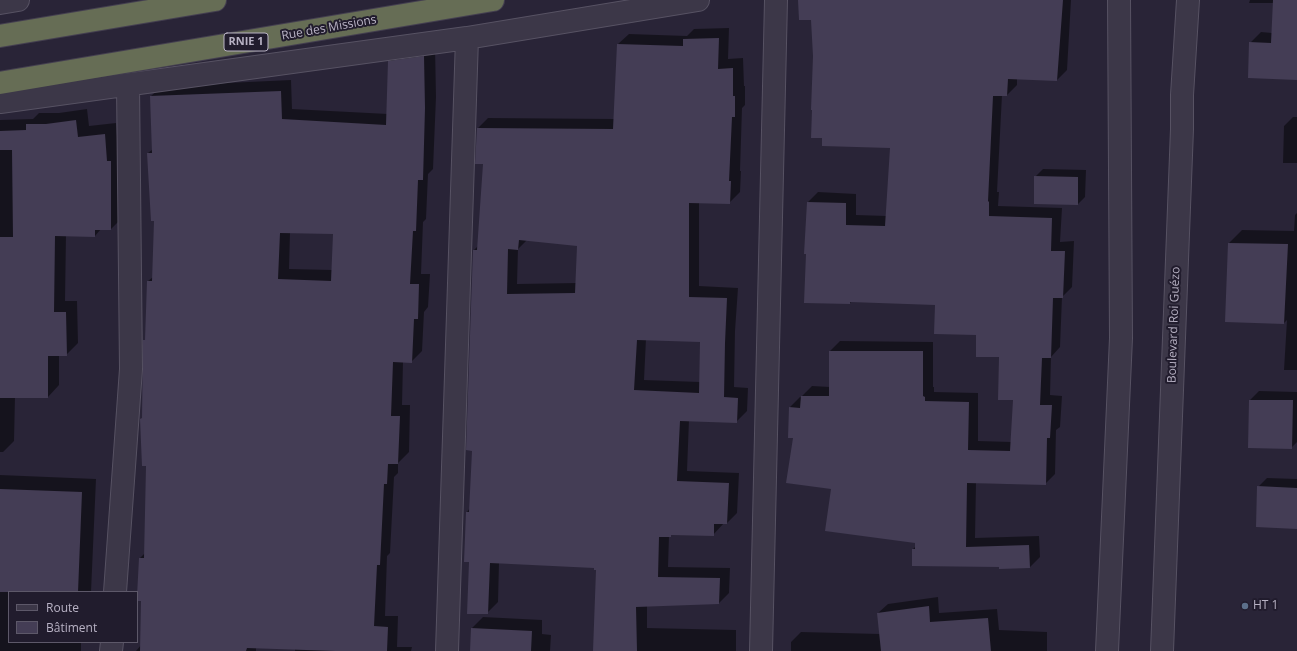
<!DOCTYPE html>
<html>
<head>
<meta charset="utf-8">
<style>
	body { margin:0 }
	#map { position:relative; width:1297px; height:651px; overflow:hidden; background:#292437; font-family:"Open Sans",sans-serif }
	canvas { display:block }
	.legend { position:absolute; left:8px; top:591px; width:130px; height:52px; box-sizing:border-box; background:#211c2d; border:1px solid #5d5869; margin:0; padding:5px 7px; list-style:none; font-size:12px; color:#b8b2c4 }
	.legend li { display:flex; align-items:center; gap:8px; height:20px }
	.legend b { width:20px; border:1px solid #5d5869 }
</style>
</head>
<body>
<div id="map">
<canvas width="1297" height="651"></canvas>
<ul class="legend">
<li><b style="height:5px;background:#3c3748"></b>Route</li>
<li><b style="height:11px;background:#443d55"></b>Bâtiment</li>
</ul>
</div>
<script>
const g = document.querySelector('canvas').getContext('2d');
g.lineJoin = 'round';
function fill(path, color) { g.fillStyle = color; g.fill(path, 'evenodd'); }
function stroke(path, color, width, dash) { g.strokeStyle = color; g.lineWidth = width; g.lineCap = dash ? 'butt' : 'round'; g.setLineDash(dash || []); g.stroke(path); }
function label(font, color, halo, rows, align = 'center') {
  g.font = font + ' "Open Sans",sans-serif'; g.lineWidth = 4; g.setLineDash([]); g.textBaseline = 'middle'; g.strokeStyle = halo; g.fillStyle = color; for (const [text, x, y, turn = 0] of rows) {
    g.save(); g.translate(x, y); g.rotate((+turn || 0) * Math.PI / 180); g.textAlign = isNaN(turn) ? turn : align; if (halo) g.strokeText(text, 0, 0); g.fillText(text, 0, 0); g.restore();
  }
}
fill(new Path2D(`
	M799 0H1071L1067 70 1057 80 1017 78V85L1007 95H1002L997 192H999L998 206 1062 208 1060 242 1074 241 1072 287 1062 297 1060 347 1051 357 1050 395 1062 396 1060 427 1056 430 1055 474 1045 484 976 483 975 538 1039 536 1040 557 1030 567 913 549 916 546V542L832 488 794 437 790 407 800 397 802 398V396L812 386 830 387V351L840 341 933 342V387H934V392L978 393V441L1012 442 1014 399 1001 356 977 334 936 304 852 301 850 303 807 254 805 253 808 202 818 192 856 194V215L887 216 891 147 814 56 812 19Z
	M1250 0H1297V79L1250 43 1261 32 1272 33 1274 3H1249Z
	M729 28 728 59 743 58 744 86H745V105L742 108 740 171H741L740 192 729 203 699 202V286L738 288 735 331 734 387 748 388 747 411 736 422 689 420 687 471 739 473 737 513 727 523H724L713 535 672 534 669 536 668 567 730 568 729 593 719 603 647 606V628L736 630V651H594L597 570 596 567 499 563 498 602 487 613 470 561 467 512 470 508 473 450 467 449 474 250 478 246 484 163 478 128 488 118 615 119 618 44 629 34 687 36 694 29ZM527 240 578 245 577 283 517 284 518 249ZM646 339 701 341 700 382 644 380Z
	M435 46 436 97 433 169 428 174 426 219 423 222 421 274H430L428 307 424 312 422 351 411 362H403L402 405H410L409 452 398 463V473L394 477 390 553 387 556 385 616H398L397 647H412L411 651H295V649L256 647V651H136L141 645 142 600H138L140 558 145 553 147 465 144 341 146 339 148 281 153 277 155 219 148 153 153 149 151 96 162 86 291 80 292 109 388 114 389 62 400 51ZM290 233H334L333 270 289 269Z
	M87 109 89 126 116 123 118 150H122V218L111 229H101L95 236 66 235 65 301H77L78 343 66 355H59V385L48 397H15L14 441 3 452H0V120L33 119 39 113H59Z
	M1293 117H1297V163H1283L1284 126Z
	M1043 169 1086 170 1085 197 1078 204 1035 177Z
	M1297 213V370H1284L1287 320 1284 323 1229 243 1242 230 1294 231 1295 215Z
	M1259 391 1297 392V442L1291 448 1250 400Z
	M0 475 96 479 91 592H9V642H81V651H0Z
	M1267 478 1297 479V527L1258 487Z
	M938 597 939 613 997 609 999 630 1047 632V651H791V642L801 632 880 634 878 613 888 604Z
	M483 617 542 620V634L551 635 550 651H471L472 628Z`), '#0007');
fill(new Path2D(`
	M798 0H1063L1057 81 1008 79 1007 96H993L988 201 989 202V216L1052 218 1051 251H1065L1063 298H1053L1051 358H1042L1040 405H1052L1050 438H1047L1046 485 967 483 966 547 1029 545 1030 568 999 569V567L912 566V549H915V543L825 531 831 489 786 483 793 438H788L789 407 800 408 801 396H829V351H923V396L925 397V401L969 402 968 450 1010 451 1013 400H998L999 357H976V335L934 334 935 305 850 302V304L804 303 806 254H804L807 202 846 203V225L885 226 890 148 822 146V138H811L812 110H811L813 56 811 20H799Z
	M1273 0H1297V80L1248 78 1249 42 1271 43Z
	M719 38 718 69 733 68V96H735V117H732L729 181H731L730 204 689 203V297L727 298 725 343 724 397 738 398 737 423 680 421 677 481 729 483 727 524H714V536L671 535V537H659L658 577 720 578 719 604 636 607 637 651H593L596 570H594V568L490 563 488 614H467L469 562H464L466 512H469L472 451 466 450 473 250H477L483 164H475L477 128 613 129 617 44 683 46V39ZM519 240 577 246 575 293 507 294 508 249 518 250ZM637 340 700 342 699 393 634 390Z
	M424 56 425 108 423 180H418L416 231H413L410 284H419L418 319H414L412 363 393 362 391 416H400L398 464H388L387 484H384L380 565H377L374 626 388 627 387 651H335L247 648 246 651H140L141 601H137V596L139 558H144L146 466H142L140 419 142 418 143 340H145L147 281H152L154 221H151L147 153H152L150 96 281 91 282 119 386 125 388 61ZM280 233 333 234 331 281 278 279Z
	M76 120 78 137 105 134 107 161H111V230H95V237L55 236 54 312H66L67 356H48V398H0V237H13L12 150H0V131L26 130V124H46Z
	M1034 176 1078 177V205L1034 204Z
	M1228 243 1288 244 1284 324 1225 322Z
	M1249 400H1293L1292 449 1248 448Z
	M1257 486 1297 488V529L1256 527Z
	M0 489 82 492 78 592H0Z
	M929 606 930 622 988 618 991 651H881L877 613Z
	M471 628 532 631 531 651H470Z`), '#443d55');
const minor = new Path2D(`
	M0 3 18 0
	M0 102 467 38 698 0
	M115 592 131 369 128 85
	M111 651 112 642
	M447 651 467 38
	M761 651 776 0
	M1107 651 1121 338 1119 0
	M1162 651 1182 129V95L1188 0`);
const highway = new Path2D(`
	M0 36 215 0
	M0 83 493 0`);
stroke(minor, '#575263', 24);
stroke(highway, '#443f50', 24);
stroke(minor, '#3c3748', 22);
stroke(highway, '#666d55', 22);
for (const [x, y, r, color] of [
	[1245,606,4,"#5c6f8a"]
]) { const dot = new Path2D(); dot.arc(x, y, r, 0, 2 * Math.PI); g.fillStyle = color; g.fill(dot); stroke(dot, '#211c2d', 1.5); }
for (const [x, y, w] of [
	[246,42,44]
]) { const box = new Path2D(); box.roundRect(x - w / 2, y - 9, w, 18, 3); g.fillStyle = '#211c2d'; g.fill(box); stroke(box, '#b8b2c4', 1); }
label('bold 11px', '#b8b2c4', null, [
	["RNIE 1",246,42]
]);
label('12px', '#b8b2c4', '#211c2d', [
	["Rue des Missions",329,28,-10],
	["Boulevard Roi Guézo",1174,325,-88]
]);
label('12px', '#b8b2c4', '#211c2d', [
	["HT 1",1253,606]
], 'left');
</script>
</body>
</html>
